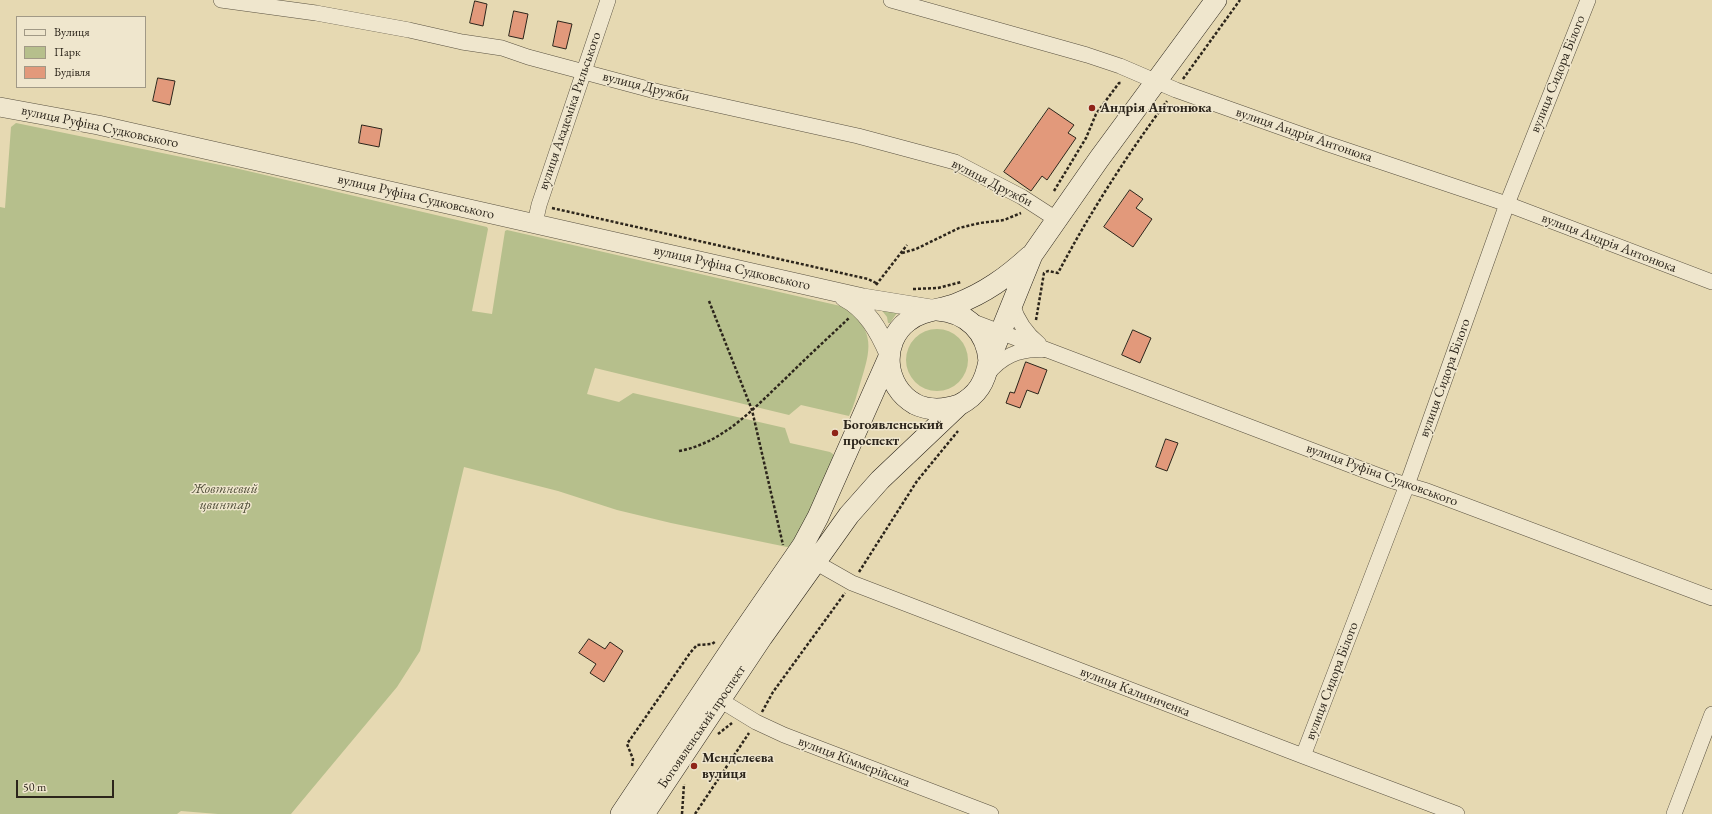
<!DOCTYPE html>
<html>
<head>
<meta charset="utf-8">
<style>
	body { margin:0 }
	#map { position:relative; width:1712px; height:814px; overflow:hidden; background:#e6d9b2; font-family:"EB Garamond",serif }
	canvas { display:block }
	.legend { position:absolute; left:16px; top:16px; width:130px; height:72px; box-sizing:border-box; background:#efe6cd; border:1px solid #a19986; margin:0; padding:5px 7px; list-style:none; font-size:12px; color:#2c251b }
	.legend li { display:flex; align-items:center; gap:8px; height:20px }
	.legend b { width:20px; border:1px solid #a19986 }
	.scale { position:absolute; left:16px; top:780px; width:98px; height:18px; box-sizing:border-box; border:2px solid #2c251b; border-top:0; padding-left:5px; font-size:12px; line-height:14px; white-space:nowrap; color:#2c251b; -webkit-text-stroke:3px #efe6cd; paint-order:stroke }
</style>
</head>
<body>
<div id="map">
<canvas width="1712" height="814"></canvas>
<ul class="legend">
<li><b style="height:5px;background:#efe6cd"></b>Вулиця</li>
<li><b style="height:11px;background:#b6bf8c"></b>Парк</li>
<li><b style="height:11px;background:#e2997b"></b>Будівля</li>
</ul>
<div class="scale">50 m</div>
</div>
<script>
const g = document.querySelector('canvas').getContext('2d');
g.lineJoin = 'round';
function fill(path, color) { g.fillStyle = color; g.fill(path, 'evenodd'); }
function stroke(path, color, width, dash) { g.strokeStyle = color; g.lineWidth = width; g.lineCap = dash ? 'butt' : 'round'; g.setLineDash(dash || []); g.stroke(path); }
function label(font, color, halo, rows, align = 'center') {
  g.font = font + ' "EB Garamond",serif'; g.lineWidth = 3; g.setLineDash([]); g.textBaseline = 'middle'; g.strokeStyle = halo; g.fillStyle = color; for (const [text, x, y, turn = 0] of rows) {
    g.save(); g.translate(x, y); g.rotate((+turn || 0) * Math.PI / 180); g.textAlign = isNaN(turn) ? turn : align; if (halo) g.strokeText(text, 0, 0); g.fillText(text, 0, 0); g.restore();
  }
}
fill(new Path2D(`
	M16 123 235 168 487 227 488 229 472 311 492 314 505 231 507 230 845 307C876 332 871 349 860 384 857 394 854 406 849 416L801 405 789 415 595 368 587 394 619 402 633 393 785 428 790 443 830 452 833 454 835 460 794 546 787 547 671 523 617 510 558 491 464 467 420 651 397 687 291 814H218L181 811 177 814H0V207L5 208 11 127Z
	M880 308 899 310 890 323H888L887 317Z
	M906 360a31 31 0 1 1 62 0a31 31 0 1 1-62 0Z`), '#b6bf8c');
const building = new Path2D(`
	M475 1 487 4 483 26 470 23Z
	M514 11 528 14 523 39 509 36Z
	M558 21 572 24 566 49 553 46Z
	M158 78 175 81 170 105 153 101Z
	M1049 108 1074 125 1068 133 1076 138 1047 180 1042 176 1031 191 1004 172Z
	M362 125 382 129 379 147 359 143Z
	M1130 190 1143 199 1136 208 1152 219 1133 247 1104 227Z
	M1133 330 1151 338 1140 363 1122 355Z
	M1026 362 1047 370 1038 394 1027 390 1020 408 1006 403 1010 392 1014 393Z
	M1166 439 1178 443 1167 471 1156 467Z
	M589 639 605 649 610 642 623 651 604 682 590 673 596 664 579 653Z`);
fill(building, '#e2997b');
stroke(building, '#2c251b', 1);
const minor = new Path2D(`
	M221 0 316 13 409 30 462 42 502 48 528 57 659 92 858 136 955 162 1022 197 1056 219
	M891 0 1087 55 1120 66 1176 90 1328 144 1507 204 1712 282
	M535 223 539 205 608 0
	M1012 304C1017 320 1025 333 1039 344
	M971 321 1390 480 1427 491 1712 598
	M987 375C1000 357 1020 348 1042 350
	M815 562 852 583 1303 756 1457 814
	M720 700 756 722 784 735 991 814
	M1303 756 1407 485 1507 204 1588 0
	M1674 814 1712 714`);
const tertiary = new Path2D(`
	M0 107 98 125 863 298 937 310
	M844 297C867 309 879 331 889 354`);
const secondary = new Path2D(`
	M937 310C967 312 987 332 989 361
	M959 405C944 410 929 411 915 404 884 387 880 342 908 321 922 310 940 310 956 304 985 293 1007 277 1030 256
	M621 814 736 642 803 545 818 517 889 357
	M644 814 762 637 849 515 880 480 959 405C978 395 985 382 989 361L1032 255 1099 159 1216 0`);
stroke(minor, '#5a5241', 16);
stroke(tertiary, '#5a5241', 20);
stroke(secondary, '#2c251b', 22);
stroke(new Path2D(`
	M1183 79 1240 0
	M1054 191 1086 138 1096 114 1119 83H1121
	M552 208 868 279 876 283
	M902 253 916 249 959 228 980 223 1004 220 1021 213
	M876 285 907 245
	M913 289 938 288 961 282
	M709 301 752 410 783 545
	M1036 320 1044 273 1048 271 1058 273C1089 214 1127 155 1167 101
	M679 451C723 443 753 409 785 379 806 358 828 338 849 318
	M859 572 917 481 958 431
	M762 712 773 692 845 593
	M718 734 732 723
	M632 766 633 759 627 744 690 653 697 645 712 644 716 641
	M682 814 684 784
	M695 814 749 733`), '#2c251b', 2.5, [3, 2]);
stroke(minor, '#efe6cd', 15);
stroke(tertiary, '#efe6cd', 19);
stroke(secondary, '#efe6cd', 21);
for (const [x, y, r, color] of [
	[1092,108,4,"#8f2418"],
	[835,433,4,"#8f2418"],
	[694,766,4,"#8f2418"]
]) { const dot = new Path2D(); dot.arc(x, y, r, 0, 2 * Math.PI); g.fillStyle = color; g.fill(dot); stroke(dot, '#efe6cd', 1.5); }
label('14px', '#2c251b', '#efe6cd', [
	["вулиця Сидора Білого",1558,74,-68],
	["вулиця Дружби",646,87,14],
	["вулиця Академіка Рильського",570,111,-71],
	["вулиця Руфіна Судковського",100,127,12],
	["вулиця Андрія Антонюка",1304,135,19],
	["вулиця Дружби",992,183,27],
	["вулиця Руфіна Судковського",416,197,13],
	["вулиця Андрія Антонюка",1609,243,21],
	["вулиця Руфіна Судковського",732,268,13],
	["вулиця Сидора Білого",1445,378,-70],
	["вулиця Руфіна Судковського",1382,475,20],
	["вулиця Сидора Білого",1332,681,-69],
	["вулиця Калиниченка",1135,692,21],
	["Богоявленський проспект",702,727,-56],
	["вулиця Кіммерійська",854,762,21]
]);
label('bold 14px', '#2c251b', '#efe6cd', [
	["Андрія Антонюка",1100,108],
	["Богоявленський",843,425],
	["проспект",843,441],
	["Менделєєва",702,758],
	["вулиця",702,774]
], 'left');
label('italic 14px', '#4e4c37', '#efe6cd', [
	["Жовтневий",225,489],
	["цвинтар",225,505]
]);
</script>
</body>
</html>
